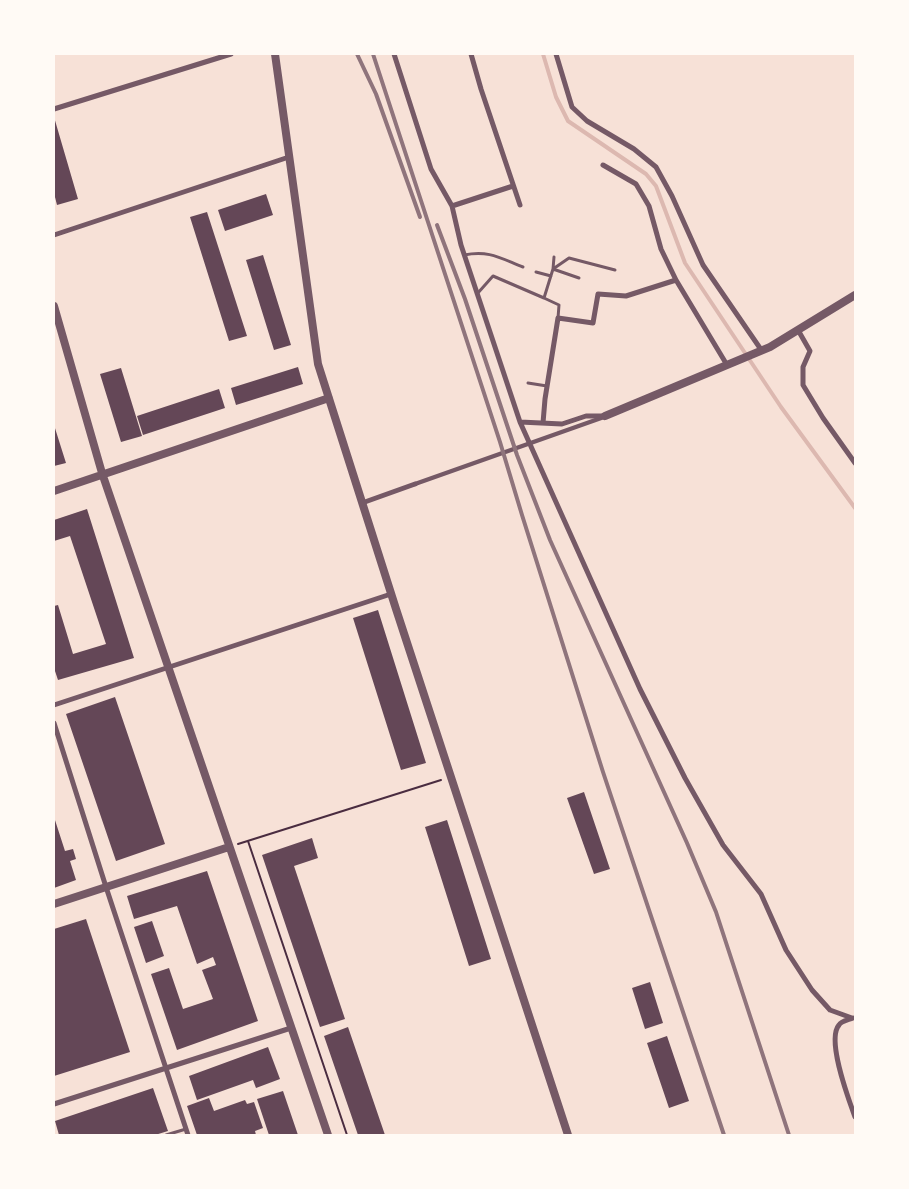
<!DOCTYPE html>
<html>
<head>
<meta charset="utf-8">
<style>
	body { margin:0 }
	#map { position:relative; width:909px; height:1189px; overflow:hidden; background:#f7e1d7; font-family:"Varela Round",sans-serif }
	canvas { display:block }
	.frame { position:absolute; inset:0; border:55px solid #fffaf5; pointer-events:none }
</style>
</head>
<body>
<div id="map">
<canvas width="909" height="1189"></canvas>
<div class="frame"></div>
</div>
<script>
const g = document.querySelector('canvas').getContext('2d');
g.lineJoin = 'round';
function stroke(path, color, width, dash) { g.strokeStyle = color; g.lineWidth = width; g.lineCap = dash ? 'butt' : 'round'; g.setLineDash(dash || []); g.stroke(path); }
function fill(path, color) { g.fillStyle = color; g.fill(path, 'evenodd'); }
stroke(new Path2D(`
	M543 54 556 97 568 121 646 174 656 186 685 263 781 407 855 508`), '#dcb8b0', 4);
fill(new Path2D(`
	M54 117 78 199 57 205 54 193Z
	M266 194 273 215 225 231 218 210Z
	M207 212 247 336 229 341 190 217Z
	M263 255 291 345 274 350 246 260Z
	M298 367 303 384 236 405 231 388Z
	M121 368 142 436 121 442 100 374Z
	M219 389 225 408 143 435 137 416Z
	M54 425 66 463 54 466Z
	M87 509 134 658 58 680 54 668V606L58 605 73 654 106 644 70 536 54 541V520Z
	M378 610 426 763 401 770 353 618Z
	M115 697 165 844 116 861 66 714Z
	M584 792 610 869 594 874 567 798Z
	M54 817 65 851 73 849 76 859 70 861 76 880 54 888Z
	M447 820 491 959 469 966 425 827Z
	M312 838 318 858 294 866 345 1019 320 1027 262 855Z
	M207 871 258 1021 177 1050 151 974 169 968 183 1009 213 999 202 970 216 965 213 957 197 964 177 906 134 919 127 896Z
	M86 919 130 1052 54 1076V929Z
	M152 921 164 956 146 963 134 927Z
	M650 982 663 1023 645 1029 632 988Z
	M348 1027 385 1135H358L324 1036Z
	M667 1036 689 1101 669 1108 647 1043Z
	M268 1047 280 1079 256 1088 253 1080 197 1100 189 1076Z
	M153 1088 168 1131 155 1135H59L55 1121Z
	M283 1091 298 1135H269L257 1099Z
	M209 1098 214 1111 245 1100 247 1104 254 1102 263 1128 255 1131 256 1135H197L187 1106Z`), '#644757');
stroke(new Path2D(`
	M248 841 347 1135
	M238 844 441 780`), '#4a2c40', 2);
stroke(new Path2D(`
	M464 255C489 250 500 258 523 267
	M554 257 553 269 579 278
	M536 272 551 276
	M477 294 493 276 544 298
	M558 318 559 305 544 298 553 269 569 258 615 270
	M528 383 547 386
	M166 1135 186 1129`), '#755966', 3);
stroke(new Path2D(`
	M415 484 604 417`), '#755966', 4.5);
stroke(new Path2D(`
	M394 54 431 169 452 206 461 245 520 422 562 424 586 416H605
	M471 54 481 89 520 205
	M556 54 572 107 587 121 634 149 656 167 672 196 703 265 762 351
	M54 109 231 54
	M603 165 636 184 649 206 661 249 676 280
	M452 206 513 186
	M54 235 289 157
	M798 330 810 351 803 367V385L823 418 855 463
	M520 422 640 689 685 778 723 845 761 894 786 950 812 990 830 1010 852 1018
	M543 423 545 399 558 318 593 323 598 294 626 296 676 280 727 365
	M362 503 415 484
	M54 705 391 594
	M54 723 106 887 188 1135
	M853 1018C848 1020 841 1021 839 1025 826 1040 849 1100 855 1117
	M54 1104 291 1028`), '#755966', 5);
stroke(new Path2D(`
	M275 54 318 364 396 609 568 1135
	M54 306 102 473 328 1135
	M605 416 770 347 855 295
	M54 491 329 398
	M54 904 229 847`), '#755966', 8);
stroke(new Path2D(`
	M357 54 376 94 420 217
	M373 54 500 442 522 515 603 772 724 1135
	M437 225 465 299 517 455 550 540 687 843 716 912 789 1135`), '#8f747c', 4);
</script>
</body>
</html>
